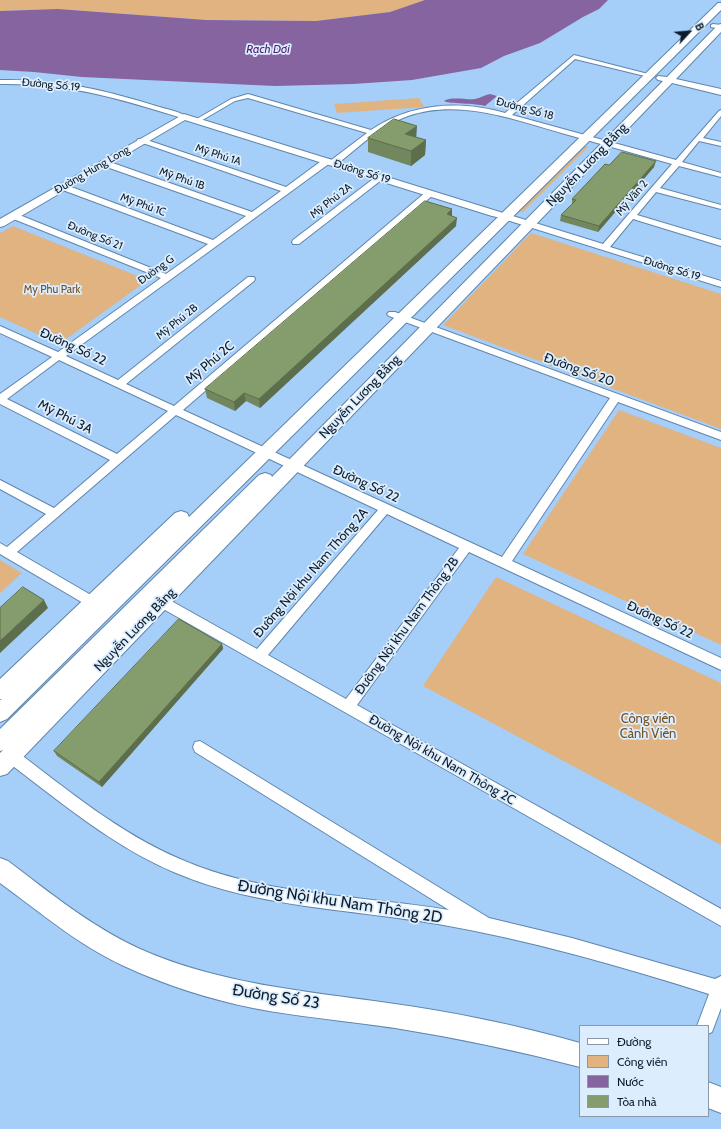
<!DOCTYPE html>
<html>
<head>
<meta charset="utf-8">
<style>
	body { margin:0 }
	#map { position:relative; width:721px; height:1129px; overflow:hidden; background:#a5cef9; font-family:Cabin,sans-serif }
	canvas { display:block }
	.legend { position:absolute; left:579px; top:1025px; width:130px; height:92px; box-sizing:border-box; background:#dcedfe; border:1px solid #8999aa; margin:0; padding:5px 7px; list-style:none; font-size:12px; color:#0c1c2b }
	.legend li { display:flex; align-items:center; gap:8px; height:20px }
	.legend b { width:20px; border:1px solid #8999aa }
	.north { position:absolute; left:669px; top:12px; width:40px; height:40px; -webkit-text-stroke:3px #dcedfe; paint-order:stroke; rotate:64deg; font-size:11px; font-weight:700; line-height:16px; text-align:center; color:#0c1c2b }
	.north::after { content:''; display:block; margin:auto; width:14px; height:18px; background:#0c1c2b; clip-path:polygon(50% 0,100% 100%,50% 72%,0 100%) }
</style>
</head>
<body>
<div id="map">
<canvas width="721" height="1129"></canvas>
<ul class="legend">
<li><b style="height:5px;background:#fff"></b>Đường</li>
<li><b style="height:11px;background:#e0b380"></b>Công viên</li>
<li><b style="height:11px;background:#8664a0"></b>Nước</li>
<li><b style="height:11px;background:#859d6d"></b>Tòa nhà</li>
</ul>
<div class="north">B</div>
</div>
<script>
const g = document.querySelector('canvas').getContext('2d');
g.lineJoin = 'round';
function fill(path, color) { g.fillStyle = color; g.fill(path, 'evenodd'); }
function stroke(path, color, width, dash) { g.strokeStyle = color; g.lineWidth = width; g.lineCap = dash ? 'butt' : 'round'; g.setLineDash(dash || []); g.stroke(path); }
function label(font, color, halo, rows, align = 'center') {
  g.font = font + ' Cabin,sans-serif'; g.lineWidth = 3.5; g.setLineDash([]); g.textBaseline = 'middle'; g.strokeStyle = halo; g.fillStyle = color; for (const [text, x, y, turn = 0] of rows) {
    g.save(); g.translate(x, y); g.rotate((+turn || 0) * Math.PI / 180); g.textAlign = isNaN(turn) ? turn : align; if (halo) g.strokeText(text, 0, 0); g.fillText(text, 0, 0); g.restore();
  }
}
fill(new Path2D(`
	M0 0H425L390 12 316 21 206 20 58 9 0 11Z
	M419 98 424 107 337 113 334 104Z
	M584 145 588 147 523 212H517Z
	M13 226 145 279 148 280 59 344 0 317V233Z
	M531 233 721 294V429L443 325Z
	M619 410 721 448V645L523 554Z
	M0 560 22 573 0 593Z
	M496 577 721 683V845L423 686Z`), '#e0b380');
fill(new Path2D(`
	M425 0H608L599 9 583 17 540 43 504 56 481 68 412 80 353 84 275 86 82 77 34 72 0 70V11L58 9 206 20 316 21 390 12Z
	M490 94 497 96 485 106C476 103 448 104 444 101 451 96 466 100 475 99 480 98 485 95 490 94Z`), '#8664a0');
const street = new Path2D(`
	M713 24 721 25V29L711 27V25Z
	M574 55 652 75 649 77 575 59 512 115 676 160 719 111 721 110V116L703 138 721 142V146L699 141 682 162 721 173V177L679 166 660 188 721 205V209L656 192 637 215 721 240V246L633 219 610 247 721 281V287L494 216 493 214 497 212H500L603 244 672 164C636 154 601 144 565 134 515 120 460 98 408 116 380 126 359 147 336 165H330V163L66 356 118 380 248 277H254L255 279 254 281 126 384 174 406 427 191H430L434 193 433 195 183 410 502 557 610 398 389 316 387 314 389 312H395L721 432V440L618 402 512 561 721 658V670L469 552 357 705 721 909V926L158 606 156 602 158 598 162 597 166 598 257 649 378 510 176 415 17 552 103 602 105 606 103 610 99 611 95 610 0 554V543L7 547 46 514 0 489V480L54 508 110 460 0 404V394L52 357 0 333V326L58 352 161 278 11 218V214H17L166 274 208 244 60 189V185H66L213 240 246 216 101 165V161H107L252 212 281 191 137 141 138 139H144L286 187 324 159H330V161L367 133 248 98 235 101 199 122H195V120L231 99 248 94 371 130C411 103 460 100 505 113ZM59 360 168 411 117 454 7 399ZM387 514 459 548 346 699 268 655Z
	M0 80C57 79 102 89 156 106 165 109 180 111 187 117L182 118C117 98 69 83 0 84Z
	M377 176H383L384 178 299 244H293L292 242 293 240Z
	M200 741 489 918 572 938 715 979 721 976V1008L712 1032 708 1034V1026H697L709 994C620 966 530 940 438 924 351 909 259 908 176 873 113 847 60 801 6 761L4 756 6 751 11 749 16 751C68 790 119 833 180 859 264 896 360 895 449 910L195 752 193 747 195 742Z`);
const secondary = new Path2D(`
	M718 3H721V10L7 719 0 722V700L2 699H0V679L175 513 181 511 187 513 189 517 498 217 492 216 185 120 4 226 0 227V219L184 114 500 212 501 214Z
	M721 24V32L676 79 721 89V95L672 83 7 774 0 776V753L3 750 0 751V729L259 475 265 473 271 475 272 477 663 81 658 80 656 78 658 76 667 77 718 25Z
	M0 858 8 861C50 893 92 927 140 949 219 984 304 991 388 1003 453 1012 517 1025 580 1043V1067C519 1051 457 1038 395 1028 348 1021 300 1017 253 1008 209 999 165 985 124 966 78 945 40 912 0 883Z
	M708 1082 721 1087V1113L708 1108Z`);
stroke(street, '#5f86ad', 2);
stroke(secondary, '#5f86ad', 2);
fill(street, '#fff');
fill(secondary, '#fff');
fill(new Path2D(`
	M368 138H417L426 140 425 155 411 166 368 152Z
	M609 165 654 167 598 232 560 221 561 215 572 204V199Z
	M452 209V216L456 226 260 408 246 401 235 411 207 398 205 389Z
	M222 644 223 649 102 787 57 756 54 751Z`), '#72875e');
fill(new Path2D(`
	M417 126 416 141 405 134Z
	M426 140 425 155 411 166V151Z
	M656 161 654 167 598 232 599 226Z
	M452 209V218L447 214Z
	M457 218 456 226 260 408 259 399Z
	M244 393 246 401 235 411 234 402Z
	M44 600 48 608 0 653V641Z
	M222 644 223 649 102 787 99 782Z`), '#5d6e4c');
const building = new Path2D(`
	M394 119 417 126 405 134 426 140 411 151 368 138Z
	M622 152 656 161 599 226 561 215 576 200 572 199 605 164 609 165Z
	M425 201 452 209 447 214 457 218 259 399 244 393 234 402 205 389Z
	M23 587 44 600 0 641V608Z
	M179 619 222 644 99 782 54 751Z`);
fill(building, '#859d6d');
stroke(building, '#5d6e4c', 1);
label('11px', '#0c1c2b', '#dcedfe', [
	["Đường Số 19",51,85,5],
	["Đường Số 18",525,109,15],
	["Mỹ Phú 1A",218,155,18],
	["Đường Hưng Long",92,170,-30],
	["Đường Số 19",362,172,17],
	["Mỹ Phú 1B",182,179,19],
	["Mỹ Văn 2",632,198,-50],
	["Mỹ Phú 2A",331,201,-38],
	["Mỹ Phú 1C",143,205,20],
	["Đường Số 21",95,236,22],
	["Đường Số 19",672,269,17],
	["Đường G",156,270,-36],
	["Mỹ Phú 2B",177,322,-39]
]);
label('11px', '#735023', '#dcedfe', [
	["My Phu Park",52,290]
]);
label('italic 12px', '#50226d', '#dcedfe', [
	["Rạch Dơi",268,49]
]);
label('13px', '#0c1c2b', '#dcedfe', [
	["Nguyễn Lương Bằng",587,165,-46],
	["Đường Số 22",73,347,25],
	["Mỹ Phú 2C",210,363,-40],
	["Đường Số 20",579,370,20],
	["Nguyễn Lương Bằng",360,397,-46],
	["Mỹ Phú 3A",65,417,27],
	["Đường Số 22",366,484,25],
	["Đường Nội khu Nam Thông 2A",311,573,-49],
	["Đường Số 22",660,620,25],
	["Đường Nội khu Nam Thông 2B",407,626,-54],
	["Nguyễn Lương Bằng",135,630,-46],
	["Đường Nội khu Nam Thông 2C",442,760,30]
]);
label('13px', '#735023', '#dcedfe', [
	["Công viên",648,719],
	["Cảnh Viên",648,734]
]);
label('16px', '#0c1c2b', '#dcedfe', [
	["Đường Nội khu Nam Thông 2D",340,902,9],
	["Đường Số 23",276,997,9]
]);
</script>
</body>
</html>
